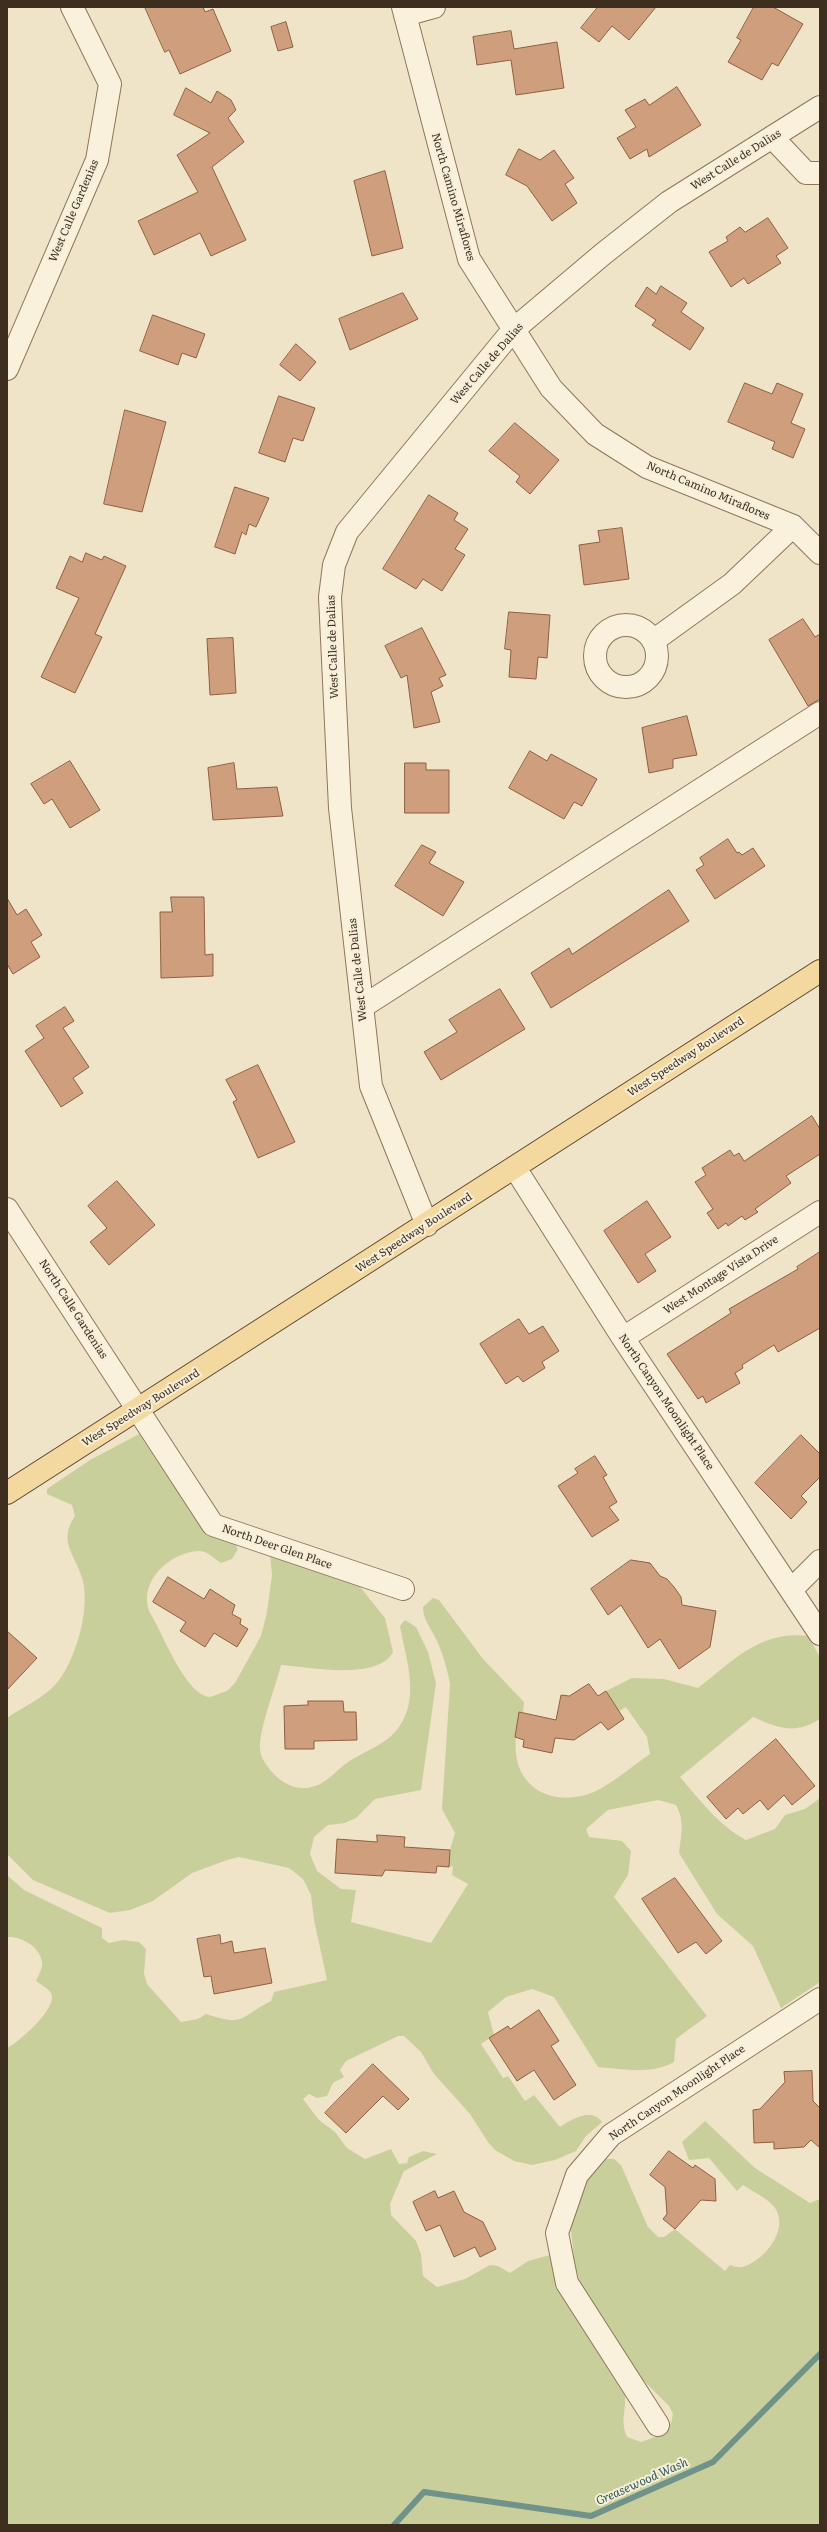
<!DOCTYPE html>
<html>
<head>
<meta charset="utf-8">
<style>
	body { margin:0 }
	#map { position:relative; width:827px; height:2532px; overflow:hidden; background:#f0e4c8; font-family:Literata,serif }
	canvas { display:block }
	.frame { position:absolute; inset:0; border:8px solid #3d2e20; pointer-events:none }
</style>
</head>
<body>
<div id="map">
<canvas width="827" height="2532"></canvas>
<div class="frame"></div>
</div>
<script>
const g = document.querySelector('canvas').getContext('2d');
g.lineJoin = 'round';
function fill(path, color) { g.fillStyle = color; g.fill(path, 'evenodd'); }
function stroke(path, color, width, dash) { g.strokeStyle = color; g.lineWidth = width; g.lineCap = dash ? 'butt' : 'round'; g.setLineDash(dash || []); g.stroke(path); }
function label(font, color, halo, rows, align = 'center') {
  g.font = font + ' Literata,serif'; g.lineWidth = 4; g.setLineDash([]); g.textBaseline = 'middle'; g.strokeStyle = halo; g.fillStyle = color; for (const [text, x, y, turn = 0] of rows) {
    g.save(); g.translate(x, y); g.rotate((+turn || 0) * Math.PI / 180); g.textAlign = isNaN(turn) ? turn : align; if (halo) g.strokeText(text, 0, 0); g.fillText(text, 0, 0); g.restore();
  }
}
fill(new Path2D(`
	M139 1434 198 1523 212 1536 235 1544 238 1549 232 1559 221 1563C214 1559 208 1551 199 1551 170 1552 137 1582 150 1613 163 1633 185 1695 210 1697L227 1691 235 1683 261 1636 267 1612 272 1575 270 1555 357 1583 385 1618 393 1652C378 1681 309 1667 281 1665 276 1685 259 1730 260 1748 260 1757 266 1765 272 1772 286 1788 306 1794 325 1781 334 1775 341 1766 351 1760 377 1745 399 1740 408 1707 415 1682 404 1650 400 1626L405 1620 416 1627 428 1652 436 1683 421 1790 375 1799 356 1818 345 1823 328 1825 314 1837 310 1854 317 1871 341 1889 356 1890 351 1922 431 1943 468 1884 452 1875 453 1866 449 1867 450 1850 455 1833 442 1809 450 1684C447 1668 443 1654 436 1639 431 1628 423 1620 423 1607L433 1598 439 1600 483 1659 524 1702 523 1713 519 1712C517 1729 513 1747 518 1764 529 1798 565 1804 594 1792 613 1783 632 1766 650 1754L647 1737 626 1707 619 1711 606 1691 632 1678 664 1679 698 1688C733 1661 760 1630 808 1636L820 1657V1719C795 1735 778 1728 753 1717L680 1777C700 1800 718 1825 746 1840L775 1829 785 1815 805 1809 820 1798V1982L781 2008 753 1946 717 1914 679 1853C681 1836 685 1821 676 1805L658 1800 608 1810 586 1829 589 1837 622 1841 631 1851 628 1875 614 1897 707 2016 676 2039 674 2062C650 2075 624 2069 598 2067L554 1997 532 1989 506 1997 488 2012 494 2035 481 2044 503 2078 508 2076 525 2101 534 2095 560 2127C571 2120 591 2107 602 2122L586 2136 576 2151 555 2160 532 2165 514 2161 495 2150 488 2142 470 2114 434 2074 421 2052 404 2036H398L346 2061 340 2070 344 2077 333 2083 327 2096 317 2098 309 2094 303 2099 319 2120 335 2132 347 2148 365 2159 391 2149 399 2164 407 2163 409 2157 423 2151 437 2154 404 2171 390 2204 391 2215 416 2241 421 2254 423 2276 437 2287 465 2279 490 2265 498 2266 510 2273 528 2261 550 2255 566 2302 625 2396C626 2414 620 2419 627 2437L641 2442 660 2435 671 2423 673 2414 669 2406 640 2377 580 2284 574 2261 571 2230 576 2200 590 2171 597 2164 607 2159H614L621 2165 648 2227 658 2237H664L675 2229 725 2271 730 2265C733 2266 738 2268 742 2267 763 2262 790 2230 775 2208 768 2198 753 2192 743 2185L737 2191 709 2158 689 2160 682 2142 705 2121 755 2168 810 2203 820 2199V2525H7V2048C19 2042 54 2011 52 1996 51 1989 41 1985 36 1981 38 1976 43 1968 42 1963 41 1947 21 1936 7 1937V1875L24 1890 102 1928V1938L109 1943 123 1940 139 1942 146 1949 144 1973 147 1984 181 2022 198 2019 206 2014C246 2027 239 2017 271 2001L274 1992 327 1980 314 1920 311 1895 303 1879 289 1868 239 1857 227 1860 192 1873 153 1901 130 1910 110 1913 33 1880 7 1854V1718C22 1707 42 1699 55 1685 75 1663 90 1611 83 1581 76 1555 57 1542 75 1516L72 1505 47 1494V1489L90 1460Z`), '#c9cf9b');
stroke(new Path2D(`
	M394 2525 424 2492 591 2516 713 2462 820 2354`), '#6f938a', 6);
const building = new Path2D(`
	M145 7H203L205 12 213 9 231 51 180 74 169 50 165 52Z
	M598 7H656L629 40 612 26 599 42 581 28Z
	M754 7H773L803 24 778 66 772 63 762 80 728 62 741 40 737 38Z
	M286 22 293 47 278 51 271 27Z
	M511 31 514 49 557 42 564 88 516 95 511 60 477 65 473 37Z
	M677 87 701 125 649 157 647 149 630 159 617 138 636 127 625 110 645 99 649 105Z
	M186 88 211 103 217 91 231 100 236 110 228 118 244 142 212 167 246 240 211 256 200 233 154 255 138 221 198 192 177 155 210 133 174 115Z
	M519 149 540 160 554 150 574 178 565 184 577 203 552 221 527 186 506 175Z
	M385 171 403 248 372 256 354 181Z
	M768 218 788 248 776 256 781 263 748 284 744 278 731 287 709 252 728 241 726 237 740 227 745 232Z
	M661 286 687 303 681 312 704 328 690 350 652 325 656 320 635 306 647 287 656 294Z
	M403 293 418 319 350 350 339 319Z
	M153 315 205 334 196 358 182 353 178 365 140 351Z
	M296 344 316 362 300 381 280 365Z
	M745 383 772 394 777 383 803 394 791 423 805 429 793 458 772 449 775 442 728 422Z
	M279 396 315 408 303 441 293 438 285 462 259 453Z
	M125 410 166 422 142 512 104 504Z
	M515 423 559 460 530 494 516 482 520 476 489 451Z
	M235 487 269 498 256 527 249 524 246 535 242 532 235 554 215 547Z
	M429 495 458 513 454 520 468 529 455 549 465 555 442 591 423 579 416 589 383 569Z
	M622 528 629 579 584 585 579 545 600 542 598 531Z
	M86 553 102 560 104 556 126 566 95 634 102 637 75 693 41 677 79 598 56 588 70 556 82 562Z
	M509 612 550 615 547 658 538 657 536 679 509 677 511 650 505 649Z
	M803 619 815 637 820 634V699L808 706 769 640Z
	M422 628 446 675 439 678 443 686 431 692 440 722 414 728 407 675 401 678 385 646Z
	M233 638 236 693 210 695 207 639Z
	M687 716 697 755 673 759V768L649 773 642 728Z
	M530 751 547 761 551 754 597 779 582 806 574 802 564 819 509 788Z
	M70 761 100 810 70 828 52 799 44 804 31 784Z
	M234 763 237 789 277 787 283 816 213 820 208 768Z
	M405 763H426V770H449V813H405Z
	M728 839 737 853 739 852 742 855 753 848 765 866 715 899 696 870 704 865 700 858Z
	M422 845 436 852 429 863 464 882 443 916 395 886Z
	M669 890 689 921 551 1008 531 973 569 948 572 954Z
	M171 897H204L205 955 213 954V976L161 978 160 912H172Z
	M7 898 17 915 26 909 42 935 31 942 40 957 13 974 7 964Z
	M500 989 525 1029 441 1080 424 1052 457 1032 449 1020Z
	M65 1007 74 1021 63 1028 89 1067 73 1078 83 1093 61 1107 25 1051 44 1038 36 1026Z
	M258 1065 295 1142 258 1158 233 1102 237 1100 226 1080Z
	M812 1116 820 1129V1154L786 1176 791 1183 755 1209 758 1212 745 1220 742 1216 728 1226 726 1223 718 1229 707 1213 713 1209 695 1182 706 1175 702 1168 730 1150 734 1156 739 1153 744 1161Z
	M117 1181 155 1225 109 1265 90 1242 107 1228 88 1206Z
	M647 1201 671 1237 645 1254 656 1271 638 1283 604 1231Z
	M820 1252V1328L778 1352 774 1345 742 1365 743 1368 735 1373 740 1383 706 1403 703 1396 698 1399 667 1354 731 1313 729 1309 798 1269 797 1267Z
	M519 1319 529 1334 543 1326 559 1351 542 1362 545 1368 523 1382 518 1376 506 1384 480 1344Z
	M801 1435 820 1454V1477L801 1496 807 1502 791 1519 755 1483Z
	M595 1456 607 1475 603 1477 617 1502 609 1507 619 1520 592 1537 558 1486 578 1473 575 1469Z
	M631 1560 650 1563 660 1576 667 1579 674 1587 681 1597 682 1605 716 1611 710 1647 679 1669 660 1639 648 1648 621 1605 608 1615 591 1589Z
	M168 1577 204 1599 210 1589 235 1605 232 1614 241 1619 240 1624 248 1629 237 1647 214 1633 205 1647 180 1631 186 1622 153 1602Z
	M7 1631 37 1658 7 1690Z
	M589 1684 598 1696 606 1691 624 1719 608 1730 601 1722 574 1740 555 1738 552 1753 523 1747 524 1740 515 1737 519 1712 556 1720 561 1695 569 1696Z
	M308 1701H343L344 1712H356L357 1740 314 1741V1749H285L284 1706 308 1705Z
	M776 1739 815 1786 792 1805 784 1795 768 1810 760 1800 743 1814 738 1808 726 1819 707 1797Z
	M377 1835 405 1837 404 1847 450 1850 449 1867 437 1866 436 1873 385 1870 382 1876 335 1873 337 1839 377 1842Z
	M675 1878 722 1941 706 1954 696 1942 678 1953 642 1899Z
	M220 1935 221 1944 232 1941 234 1953 265 1948 272 1983 214 1994 211 1976 204 1977 197 1939Z
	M539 2010 559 2041 551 2046 576 2085 554 2100 534 2070 517 2081 489 2038 508 2026 510 2029Z
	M373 2064 409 2099 398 2110 383 2096 346 2133 325 2113Z
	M812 2071 813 2101 820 2108V2148L811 2140 804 2147 774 2149V2142L754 2143 753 2110 760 2109 785 2082 784 2072Z
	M669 2151 693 2168 695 2165 715 2179 716 2201 701 2200 675 2229 663 2219 667 2214 665 2187 650 2175Z
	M435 2191 438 2198 454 2191 464 2212 483 2222 496 2249 480 2257 475 2247 454 2257 440 2225 426 2231 413 2202Z`);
fill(building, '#cf9f7d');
stroke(building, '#8d5f41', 1);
const minor = new Path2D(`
	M403 7 469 259 551 388 595 434 647 467 793 526 820 553
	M405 15 434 7
	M772 137 806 173H820
	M7 369 97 160 110 84 72 7
	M595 656a31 31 0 1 1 62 0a31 31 0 1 1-62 0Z
	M653 641 732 584 793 526
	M362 1007 820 713
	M515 1168 623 1338 820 1634
	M7 1209 213 1525 403 1589
	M427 1225 371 1086 340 808 330 597 334 565 347 532 513 330 603 254 669 202 820 107
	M623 1338 820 1212
	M791 1590 820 1561
	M658 2425 567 2283 557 2233 577 2175 611 2135 820 1999`);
const major = new Path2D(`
	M7 1493 820 971`);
stroke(minor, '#8d765c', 24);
stroke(major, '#5b4430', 24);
stroke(minor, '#faf1dc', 22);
stroke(major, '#f3d9a0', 22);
label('11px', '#3d2e20', '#f7eed8', [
	["West Calle de Dalias",736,160,-32],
	["North Camino Miraflores",453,197,74],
	["West Calle Gardenias",74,211,-67],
	["West Calle de Dalias",487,364,-49],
	["North Camino Miraflores",708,491,23],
	["West Calle de Dalias",333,647,-92],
	["West Calle de Dalias",358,970,-96],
	["West Speedway Boulevard",686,1057,-33],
	["West Speedway Boulevard",414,1233,-33],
	["West Montage Vista Drive",721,1275,-33],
	["North Calle Gardenias",73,1309,57],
	["North Canyon Moonlight Place",666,1402,56],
	["West Speedway Boulevard",141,1408,-32],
	["North Deer Glen Place",277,1547,19],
	["North Canyon Moonlight Place",677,2093,-34]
]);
label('italic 12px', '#2f5d5a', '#f7eed8', [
	["Greasewood Wash",642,2482,-24]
]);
</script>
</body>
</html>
